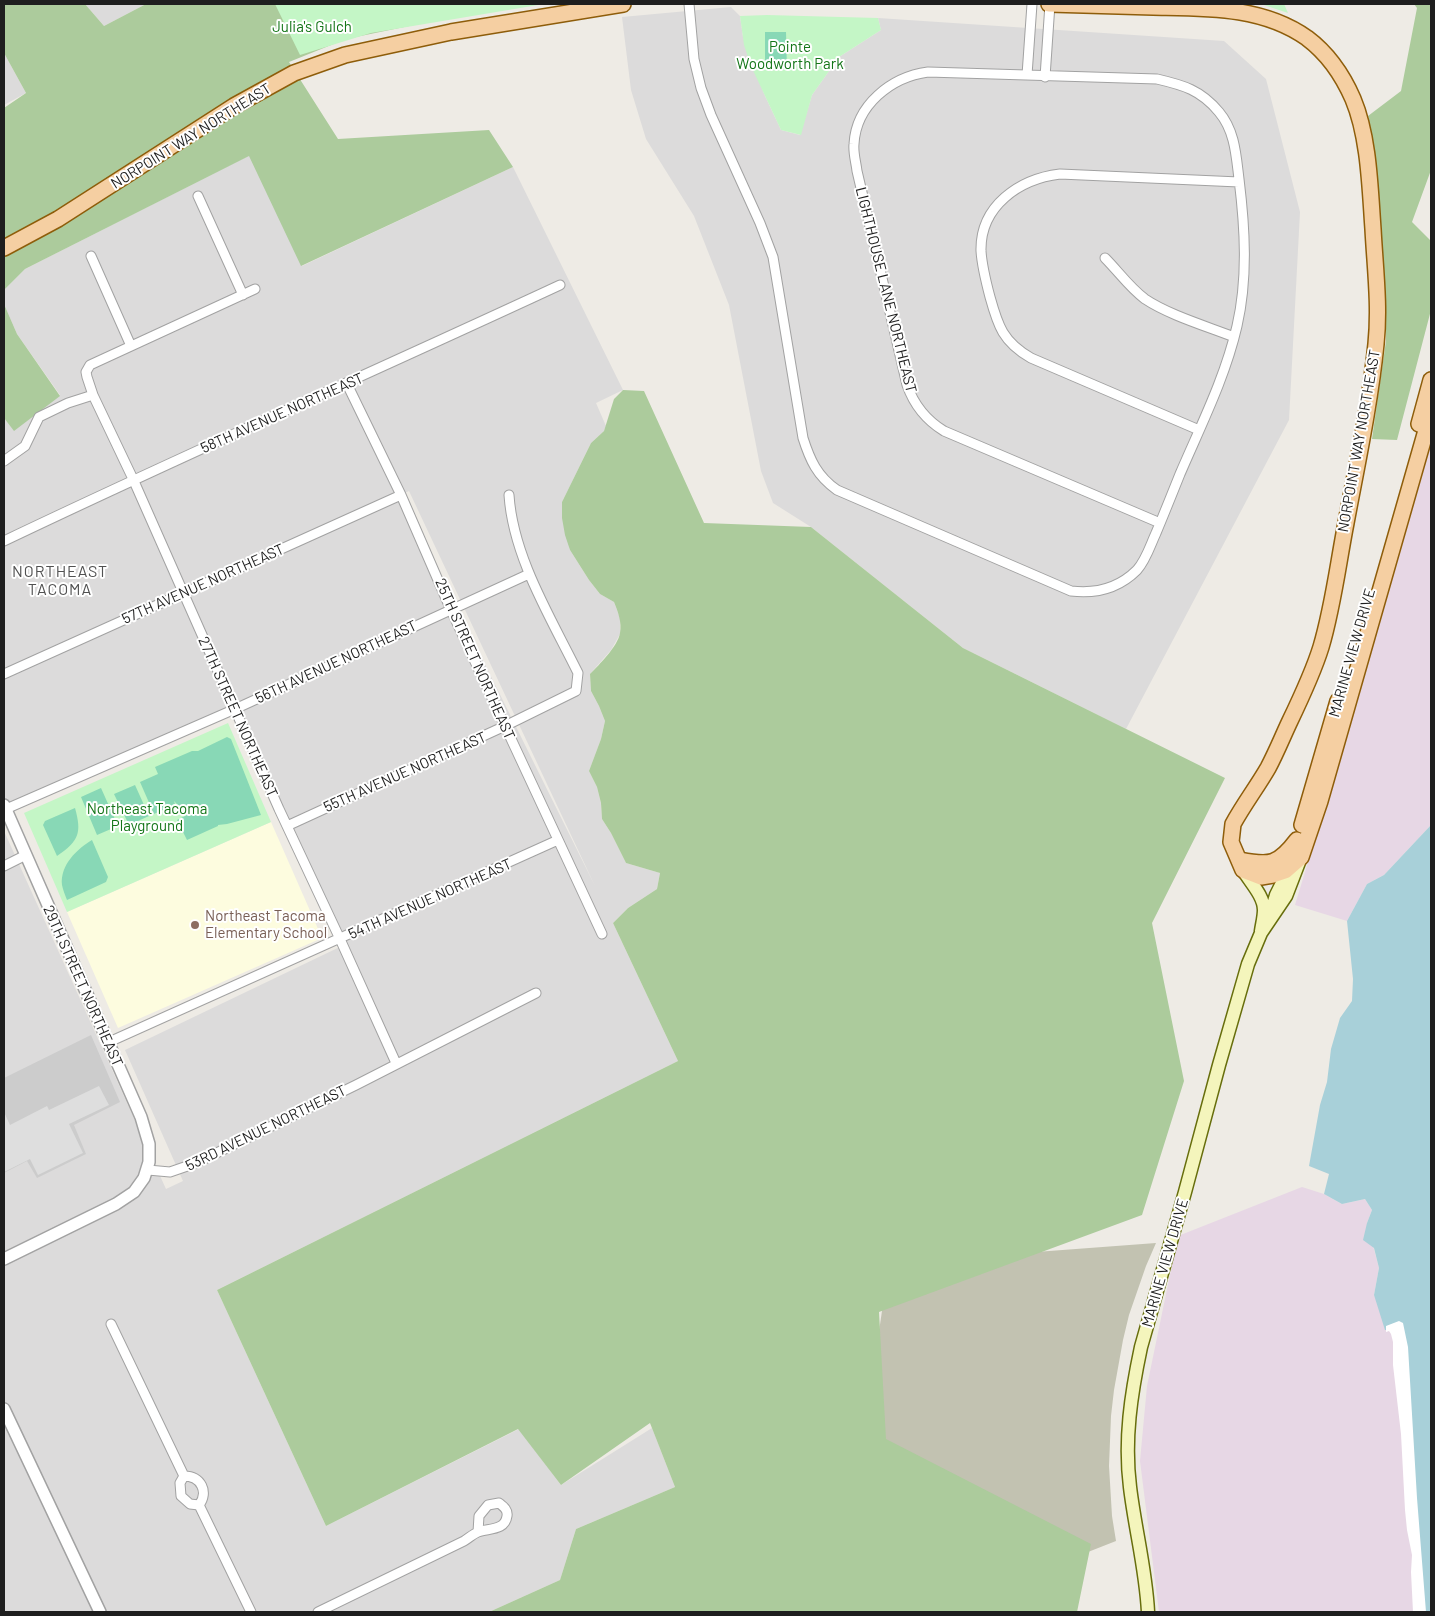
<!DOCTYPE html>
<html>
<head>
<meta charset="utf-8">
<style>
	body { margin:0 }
	#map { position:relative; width:1435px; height:1616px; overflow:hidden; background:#eeebe5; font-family:Barlow,sans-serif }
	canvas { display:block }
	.frame { position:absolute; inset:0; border:5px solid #1e1e1e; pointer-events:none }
</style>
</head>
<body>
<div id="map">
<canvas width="1435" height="1616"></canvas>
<div class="frame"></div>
</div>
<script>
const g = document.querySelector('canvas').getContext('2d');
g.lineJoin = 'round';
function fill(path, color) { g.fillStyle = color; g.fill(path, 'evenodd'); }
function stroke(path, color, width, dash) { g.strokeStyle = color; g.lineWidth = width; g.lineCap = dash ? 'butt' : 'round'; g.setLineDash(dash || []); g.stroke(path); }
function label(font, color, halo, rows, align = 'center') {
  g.font = font + ' Barlow,sans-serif'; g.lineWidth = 4; g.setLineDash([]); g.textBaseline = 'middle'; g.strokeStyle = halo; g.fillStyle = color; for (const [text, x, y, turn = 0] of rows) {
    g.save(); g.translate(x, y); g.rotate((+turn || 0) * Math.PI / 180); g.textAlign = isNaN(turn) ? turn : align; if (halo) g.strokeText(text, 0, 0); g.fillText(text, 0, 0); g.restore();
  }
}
fill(new Path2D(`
	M85 4H146L104 26Z
	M731 7 740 16 743 37 765 96 781 130 800 135 812 95 839 57 881 30 878 18 1224 41 1266 79 1300 212 1289 420 1126 729 963 648 811 527 773 503 761 471 729 305 694 216 646 139 631 90 622 17Z
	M4 53 26 93 4 105Z
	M250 155 302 266 513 167 623 390 596 403 606 426 604 431 591 443 562 502 570 550 589 580 600 594 614 602 620 618V634L611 650 590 674 591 691 599 706 605 721 601 739 589 771 597 787 601 803 602 819 611 833 626 863 660 873 657 889 628 908 613 923 678 1061 217 1290 326 1526 519 1429 561 1485 652 1428 675 1487 576 1529 560 1580 489 1612H4V831L166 1189 183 1181 125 1050 346 944 234 709 6 809 4 804V418L14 430 60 395 17 334 4 304V290L25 269ZM409 491 595 886 401 495Z`), '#dcdbdb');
fill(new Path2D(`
	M1431 438V825L1384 875 1367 884 1347 921 1295 905 1357 700Z
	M1302 1187 1324 1194 1342 1204 1365 1199 1372 1210 1367 1223 1379 1268 1374 1295 1392 1330 1412 1527 1416 1612H1159L1140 1461 1147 1386 1178 1236Z`), '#e7d7e5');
fill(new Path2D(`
	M271 822 322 938 118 1028 67 912Z`), '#fdfcdf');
fill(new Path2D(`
	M91 1035 120 1102 74 1125 86 1154 37 1178 27 1161 4 1173V1078Z`), '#ccc');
fill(new Path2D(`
	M1156 1243 1146 1266 1129 1315 1123 1340 1114 1390 1111 1416 1109 1466 1112 1516 1116 1541 1004 1585 857 1482 889 1263Z`), '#c2c2b1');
fill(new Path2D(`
	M4 4H85L104 26 146 4H539L448 18 346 39 289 62 338 139 489 130 513 167 301 266 249 156 25 269 4 290V108L26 93 4 53Z
	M1414 4H1431V170L1412 222 1431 241V310L1397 440 1372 439 1386 341 1385 288 1372 136 1368 116 1401 91 1417 8Z
	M4 304 17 334 60 396 14 431 4 418Z
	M623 390 644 391 704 523 811 527 963 648 1225 778 1152 923 1184 1081 1142 1215 879 1312 886 1439 1091 1544 1077 1612H489L560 1580 576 1529 675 1487 650 1423 561 1485 518 1429 326 1526 217 1290 678 1061 613 923 628 908 657 889 660 873 626 863 611 833 602 819 601 803 597 787 589 771 601 739 605 721 599 706 591 691 590 674C599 665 618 646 620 633 622 622 618 612 614 602L600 594 589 580 570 550 565 535 562 518V502L591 443 604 431 614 399Z`), '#accb9c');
fill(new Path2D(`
	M275 4H544L371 33 300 55Z
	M1261 4H1284L1288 13Z
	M767 15 878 18 881 30 839 57 812 95 801 135 781 130 751 66 744 45 740 16Z
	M228 723 271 822 67 912 24 813Z`), '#c4f6c6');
fill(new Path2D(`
	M765 32H786L787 69 765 68Z
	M227 737 231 739 261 815 227 824 218 825V826L187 840 177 820 187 815 174 801 175 804 154 814 140 782 158 774 155 767 192 751H198Z
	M135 785 149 816 129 825 114 794Z
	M101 788 118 826 97 835 81 797Z
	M75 808C82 833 79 841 57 856L43 825 45 821Z
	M92 840 108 877 106 882 67 900C65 895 63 890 62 885 60 865 77 849 92 840Z`), '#88d8b6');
fill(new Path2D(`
	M99 1086 109 1105 69 1124 83 1153 38 1175 30 1159 4 1172V1112L10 1125 47 1106 49 1110Z`), '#dedede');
fill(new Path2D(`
	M1431 825V1612H1416L1412 1527 1392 1330H1385L1374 1295 1379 1268 1374 1248 1363 1240 1367 1223 1372 1210 1365 1199 1342 1204 1324 1194 1329 1174 1309 1166 1320 1105 1327 1082 1331 1049 1340 1018 1352 1001 1353 979 1347 921 1367 884 1384 875Z`), '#a8d0d9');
fill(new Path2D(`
	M1399 1321 1403 1323 1408 1347 1417 1498 1426 1612H1413L1411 1572 1412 1555 1407 1530 1405 1510 1401 1434 1393 1365V1342L1391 1334 1389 1331 1386 1332V1326Z`), '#fff');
const minor = new Path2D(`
	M689 4 694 59 701 88 711 115 760 223 773 257 803 438C810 460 817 476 837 490L1071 591C1096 594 1119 588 1137 570 1146 560 1150 546 1156 533 1164 514 1172 494 1180 474 1201 425 1225 378 1237 326 1248 278 1245 228 1239 179 1236 155 1235 131 1219 112 1201 90 1183 85 1157 79L928 72C891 77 856 105 854 144 853 153 856 162 857 171L907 385C914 405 926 420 944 431L1160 523
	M1027 75 1032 4
	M1045 77 1050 4
	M198 196 243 295
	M91 256 131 346
	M1105 258C1118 271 1130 288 1145 299 1169 315 1206 326 1234 337
	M255 289 90 365 86 372 87 377 93 395 133 479 279 809 340 939 396 1063
	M347 384 401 495 451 610 602 934
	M1199 430 1031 358C1003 342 998 326 990 297 986 282 982 266 981 251 980 206 1019 179 1060 174L1239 182
	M4 461 25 446 39 417 68 403 93 395
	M4 541C188 453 375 371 560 285
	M4 674 401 495
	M6 809 235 709 529 574
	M287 826 505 726 576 691 578 673C551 618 513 557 509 495
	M4 866 26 855
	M109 1042 558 840
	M148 1170 170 1172 196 1163 356 1085 536 993
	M111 1324 184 1476
	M184 1476C201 1476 209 1492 199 1505L190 1504 181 1496 180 1483Z
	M199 1505 251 1612
	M318 1612 464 1541C469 1538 473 1534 478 1532 488 1528 505 1531 507 1516 508 1510 504 1507 499 1503L488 1505 479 1516 478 1532`);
const tertiary = new Path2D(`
	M4 805 141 1117 149 1144V1162L144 1178 134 1192 116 1204 4 1259
	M4 1409 100 1612`);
const secondary = new Path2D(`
	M1243 870C1250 882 1264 896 1264 910 1264 917 1262 924 1261 931
	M1271 912 1276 895 1287 873
	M1148 1612C1146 1570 1135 1529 1130 1487 1124 1440 1131 1394 1141 1347L1185 1192 1219 1065 1248 964 1261 933 1286 896 1301 857`);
const primary = new Path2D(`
	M1049 4C1083 5 1118 6 1153 7 1205 8 1262 6 1307 38 1327 53 1343 76 1353 99 1369 137 1370 188 1373 229 1375 267 1380 306 1376 344 1370 404 1357 464 1346 523 1338 564 1333 607 1321 647 1313 673 1301 698 1289 723 1282 738 1276 753 1268 768 1257 787 1244 804 1233 824L1231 842 1243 870 1261 877 1273 875 1285 871 1301 857 1320 801 1431 413
	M4 248 58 219 234 106 294 73 345 55 451 32 623 4
	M1419 424 1431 380
	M1302 825 1338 701
	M1240 860C1270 866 1278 865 1297 840`);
stroke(minor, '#a2a2a2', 11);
stroke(tertiary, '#a2a2a2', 14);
stroke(secondary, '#676e0c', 15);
stroke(primary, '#8e5d0a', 18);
stroke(minor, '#fff', 9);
stroke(tertiary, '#fff', 11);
stroke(secondary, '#f4f5bc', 12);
stroke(primary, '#f5cfa2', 15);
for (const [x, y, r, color] of [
	[195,925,5,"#8d6e63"]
]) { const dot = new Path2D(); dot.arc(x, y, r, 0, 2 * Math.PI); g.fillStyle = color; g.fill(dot); stroke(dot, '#fff', 2); }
label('15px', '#137517', '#fff', [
	["Julia's Gulch",312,27],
	["Pointe",790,47],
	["Woodworth Park",790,64],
	["Northeast Tacoma",147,809],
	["Playground",147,826]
]);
label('15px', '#1e1e1e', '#fff', [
	["NORPOINT WAY NORTHEAST",191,136,-32],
	["LIGHTHOUSE LANE NORTHEAST",886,290,76],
	["58TH AVENUE NORTHEAST",282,413,-24],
	["NORPOINT WAY NORTHEAST",1359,441,-80],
	["57TH AVENUE NORTHEAST",203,584,-24],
	["MARINE VIEW DRIVE",1352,653,-74],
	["25TH STREET NORTHEAST",475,659,66],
	["56TH AVENUE NORTHEAST",336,662,-25],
	["27TH STREET NORTHEAST",238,717,66],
	["55TH AVENUE NORTHEAST",405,772,-24],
	["54TH AVENUE NORTHEAST",430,899,-24],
	["29TH STREET NORTHEAST",83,986,66],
	["53RD AVENUE NORTHEAST",266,1128,-26],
	["MARINE VIEW DRIVE",1165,1263,-74]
]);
label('15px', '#785e54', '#fff', [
	["Northeast Tacoma",205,916],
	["Elementary School",205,933]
], 'left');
g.letterSpacing = '1px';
label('16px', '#515151', '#fff', [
	["NORTHEAST",60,572],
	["TACOMA",60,590]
]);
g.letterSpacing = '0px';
</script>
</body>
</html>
